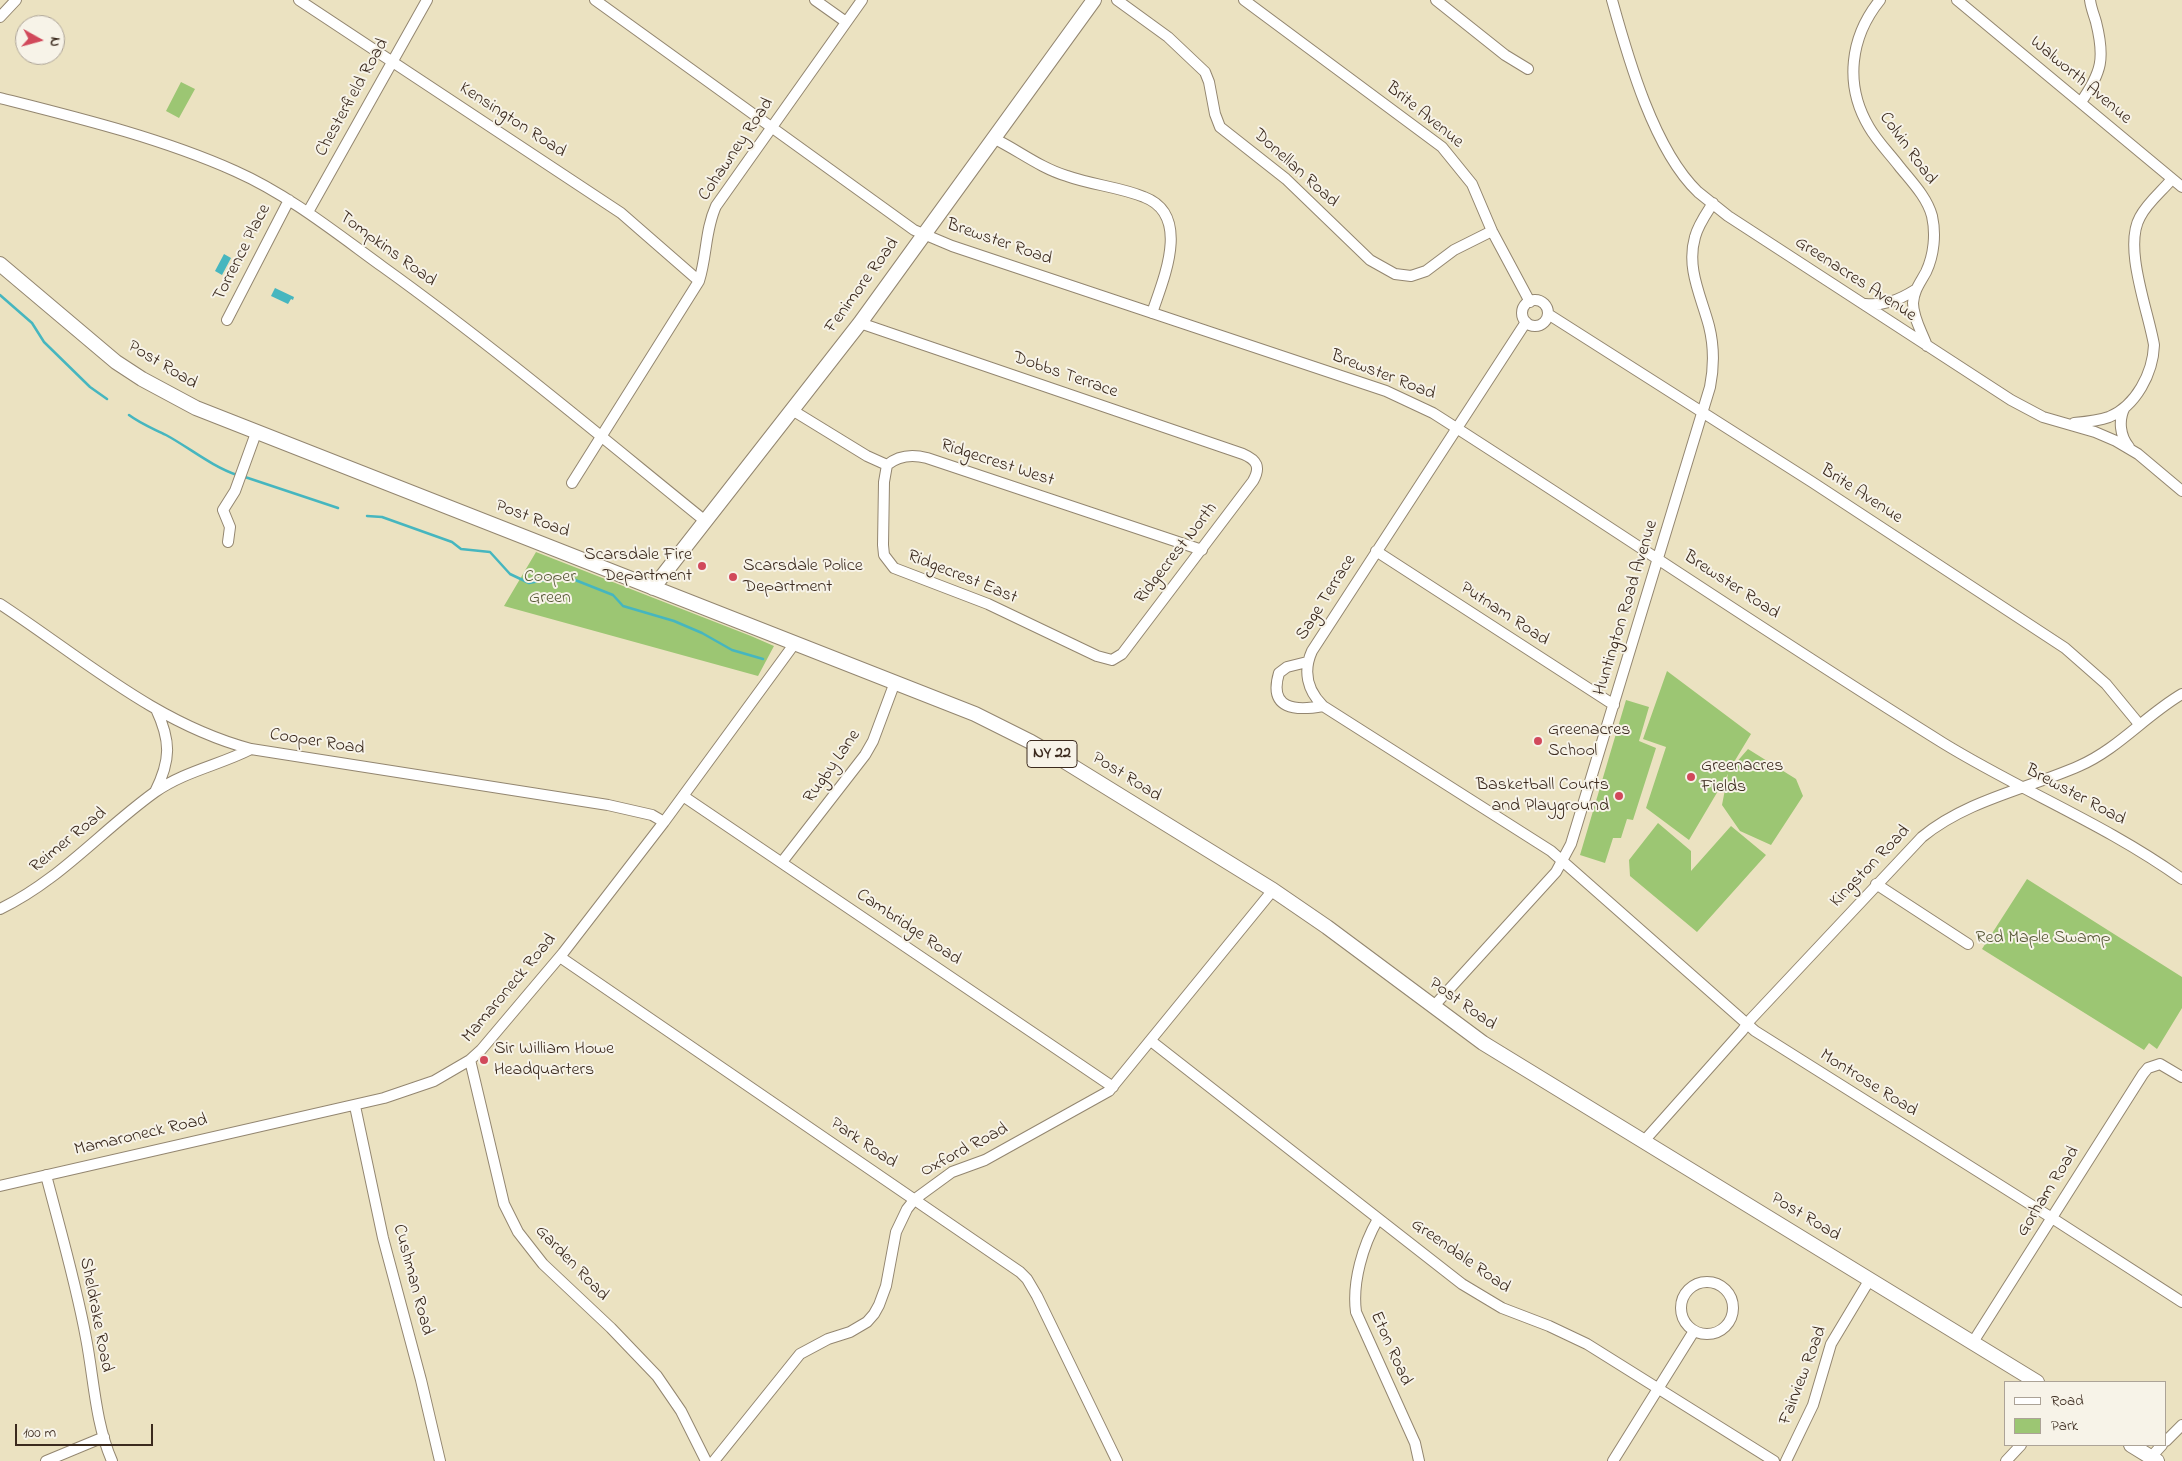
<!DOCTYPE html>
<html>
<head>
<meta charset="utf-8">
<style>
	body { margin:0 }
	#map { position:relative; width:2182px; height:1461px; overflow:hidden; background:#ebe2c1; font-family:"Indie Flower",sans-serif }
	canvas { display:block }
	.legend { position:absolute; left:2004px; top:1381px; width:162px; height:65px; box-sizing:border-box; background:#f7f3e8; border:1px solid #aca397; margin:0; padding:6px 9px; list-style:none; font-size:15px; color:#3b2a1e }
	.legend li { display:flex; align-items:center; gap:10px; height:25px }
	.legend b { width:25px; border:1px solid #aca397 }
	.north { position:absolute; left:15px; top:15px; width:50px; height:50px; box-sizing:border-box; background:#f7f3e8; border:1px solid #aca397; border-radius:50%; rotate:97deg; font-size:14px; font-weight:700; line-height:20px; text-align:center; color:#3b2a1e }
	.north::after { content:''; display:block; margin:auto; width:18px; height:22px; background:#d1495b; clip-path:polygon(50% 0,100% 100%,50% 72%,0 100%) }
	.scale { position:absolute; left:15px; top:1424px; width:138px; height:22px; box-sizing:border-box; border:2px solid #3b2a1e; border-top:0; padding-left:6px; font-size:15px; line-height:18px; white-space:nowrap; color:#3b2a1e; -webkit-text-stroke:4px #f7f3e8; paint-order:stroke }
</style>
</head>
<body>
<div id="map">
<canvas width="2182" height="1461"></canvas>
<ul class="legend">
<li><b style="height:6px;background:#fff"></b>Road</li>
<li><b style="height:14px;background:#9cc673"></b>Park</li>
</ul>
<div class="north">N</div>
<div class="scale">100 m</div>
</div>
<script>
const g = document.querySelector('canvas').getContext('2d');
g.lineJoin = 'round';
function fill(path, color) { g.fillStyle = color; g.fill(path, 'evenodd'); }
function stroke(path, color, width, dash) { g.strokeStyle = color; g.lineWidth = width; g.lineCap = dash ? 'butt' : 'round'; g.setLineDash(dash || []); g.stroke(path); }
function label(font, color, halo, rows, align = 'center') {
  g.font = font + ' "Indie Flower",sans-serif'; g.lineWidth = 4; g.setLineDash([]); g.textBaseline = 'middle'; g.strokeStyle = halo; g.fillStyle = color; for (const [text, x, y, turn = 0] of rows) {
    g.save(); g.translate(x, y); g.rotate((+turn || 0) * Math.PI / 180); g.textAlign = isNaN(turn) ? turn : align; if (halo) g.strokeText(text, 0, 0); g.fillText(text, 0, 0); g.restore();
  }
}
fill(new Path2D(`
	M181 82 195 89 179 118 166 111Z
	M536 552 751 636 774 646 758 676 504 606Z
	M1667 671 1751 734 1728 772 1748 749 1796 779 1803 796 1771 845 1740 831 1722 805 1728 774 1689 840 1646 808 1666 747 1643 739Z
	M1626 700 1649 707 1639 741 1656 748 1633 820 1627 819 1621 838H1613L1605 863 1580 855Z
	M1658 823 1691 851V871L1731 826 1766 855 1697 932 1630 876 1629 860Z
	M2027 879 2182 977V1008L2157 1049 2149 1043 2144 1050 1982 949Z`), '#9cc673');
fill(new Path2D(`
	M224 254 231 258 222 275 215 271Z
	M275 288 294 297 293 300 291 299 288 304 271 296Z`), '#46b6bf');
stroke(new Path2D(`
	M0 295 32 323 44 342 90 387 107 399
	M129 415C141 424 152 428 166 435 190 448 211 466 237 475
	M242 476 338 508
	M367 516 382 517 452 542 461 549 490 552 510 574 529 583 565 576 613 595 623 606 674 621 702 633 732 650 763 659`), '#46b6bf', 2.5);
const minor = new Path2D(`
	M299 0 621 213 699 281
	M595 0 914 230 952 246 1386 391 1433 413C1604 522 1771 636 1943 743 2021 791 2107 825 2182 879
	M815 0 846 22
	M1117 0 1168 37 1205 72 1209 82 1215 114 1220 127 1286 179 1370 260 1395 274 1411 276 1426 271 1454 250 1492 231
	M1244 0 1442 147 1472 184 1492 231 1530 302
	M1436 0 1505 55 1528 69
	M1612 0C1628 58 1654 150 1698 192 1708 200 1718 208 1728 216L2011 400 2043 417 2095 432 2116 441 2138 454 2182 491
	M1880 0C1850 37 1844 85 1869 127 1877 141 1889 153 1899 166 1911 181 1927 197 1932 216 1936 234 1934 255 1926 272 1920 283 1914 290 1913 303 1913 318 1922 332 1927 346
	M1957 0 2182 187
	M0 17 16 0
	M0 98C79 118 161 138 235 171 289 195 336 233 383 267 493 346 599 435 704 520
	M2081 102C2102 72 2105 58 2096 22 2094 15 2091 8 2090 0
	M993 138C1018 150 1040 168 1067 176 1092 185 1120 187 1144 197 1192 215 1163 280 1152 313
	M308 212 427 0
	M1522 313a13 13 0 1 1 26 0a13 13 0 1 1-26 0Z
	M1865 304C1884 306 1899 300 1915 290
	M1548 314 1812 482 2065 648 2106 684 2139 724
	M227 320 289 200
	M1526 322 1312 651C1303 671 1307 690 1323 706L1551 851 1755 1031 2052 1218 2182 1302
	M860 323 1243 454C1257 460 1261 467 1253 481L1122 654 1112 660 1097 656 988 604 894 568 884 555 883 545 884 482 887 465
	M2125 407C2118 420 2120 436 2129 447
	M792 410 867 456 887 465
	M2074 423C2086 422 2098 421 2109 417 2136 406 2153 373 2154 345 2148 310 2123 247 2140 217 2147 203 2162 191 2172 179
	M887 465C899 455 912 454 927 458L1202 550
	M572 483 699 281C707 256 705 230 716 206L862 0
	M228 542 230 527 223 510 235 491 256 433
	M1376 551 1614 705
	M0 604C81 657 156 724 251 749L608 805 652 815 664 822
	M1307 662 1287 667 1279 673C1268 710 1296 711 1323 706
	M155 792C171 760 171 741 156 709
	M683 796 1113 1087
	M782 862 865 755 873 741 895 682
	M1876 884 1968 944
	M0 909C59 881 102 830 155 792 185 771 220 765 251 749
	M560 957 1020 1272 1027 1279 1037 1296 1117 1461
	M1433 1007 1556 872 1571 844 1710 387C1714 367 1714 346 1709 326 1701 296 1686 268 1695 237 1698 225 1706 214 1713 203
	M1151 1041 1462 1284 1502 1308 1549 1326 1587 1344 1774 1461
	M470 1060 504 1204 518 1232 543 1264 611 1328 657 1376 681 1411 706 1461
	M355 1106 383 1238 421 1380 440 1461
	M1644 1141 1742 1031 1751 1019 1922 837C1967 800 2027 789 2079 766 2118 749 2146 715 2182 694
	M46 1175C60 1229 76 1283 86 1338 94 1379 95 1422 112 1461
	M0 1186 384 1098 434 1081 470 1060 481 1050 563 953 664 822 795 643
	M1378 1219C1363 1245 1352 1282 1356 1312L1415 1443 1419 1461
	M1681 1308a26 26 0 1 1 52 0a26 26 0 1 1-52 0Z
	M1973 1342 2143 1074 2148 1068 2160 1064 2182 1077
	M2166 1441 2182 1425
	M2151 1457 2162 1445
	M46 1461 104 1437
	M714 1461 800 1354 828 1339 850 1332 867 1322 874 1314 879 1305 886 1286 896 1232 907 1209 915 1199 952 1172 985 1160 1109 1091 1273 890
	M1613 1461 1694 1331
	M1786 1461 1813 1405 1831 1344 1870 1279
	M2006 1461 2021 1445`);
const major = new Path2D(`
	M0 264 116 362 142 379 196 408 975 714 1031 742 1064 761 1273 890 1327 927 1483 1043 2037 1382
	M653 588 860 323 1094 0
	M2131 1445 2157 1461`);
stroke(minor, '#938670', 12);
stroke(major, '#938670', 16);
stroke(minor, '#fff', 10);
stroke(major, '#fff', 14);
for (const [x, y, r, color] of [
	[702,566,5,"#d1495b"],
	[733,577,5,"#d1495b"],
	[1538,741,5,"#d1495b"],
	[1691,777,5,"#d1495b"],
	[1619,796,5,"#d1495b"],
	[484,1060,5,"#d1495b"]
]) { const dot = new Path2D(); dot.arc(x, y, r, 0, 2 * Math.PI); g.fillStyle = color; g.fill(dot); stroke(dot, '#f7f3e8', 2); }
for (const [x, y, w] of [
	[1052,754,50]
]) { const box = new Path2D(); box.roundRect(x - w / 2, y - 13.5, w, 27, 4); g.fillStyle = '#f7f3e8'; g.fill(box); stroke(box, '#3b2a1e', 1); }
label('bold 16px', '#3b2a1e', null, [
	["NY 22",1052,754]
]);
label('18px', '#3b2a1e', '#f7f3e8', [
	["Walworth Avenue",2080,81,40],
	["Chesterfield Road",353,98,-61],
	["Brite Avenue",1424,116,39],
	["Kensington Road",512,121,33],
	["Colvin Road",1907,149,54],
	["Cohawney Road",737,150,-56],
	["Donellan Road",1295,169,42],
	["Brewster Road",999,243,19],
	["Tompkins Road",387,250,36],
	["Torrence Place",243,253,-63],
	["Greenacres Avenue",1855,280,33],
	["Fenimore Road",863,286,-54],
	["Post Road",162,366,31],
	["Dobbs Terrace",1065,376,19],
	["Brewster Road",1383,376,21],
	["Ridgecrest West",997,464,18],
	["Brite Avenue",1861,495,33],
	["Post Road",532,520,21],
	["Ridgecrest North",1177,554,-52],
	["Ridgecrest East",962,578,22],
	["Brewster Road",1731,586,33],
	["Sage Terrace",1327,598,-58],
	["Huntington Road Avenue",1627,608,-73],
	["Putnam Road",1504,615,33],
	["Cooper Road",317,743,9],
	["Rugby Lane",833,767,-55],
	["Post Road",1126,778,32],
	["Brewster Road",2075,796,28],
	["Reimer Road",69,841,-39],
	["Kingston Road",1871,867,-46],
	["Cambridge Road",908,928,34],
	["Mamaroneck Road",510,989,-50],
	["Post Road",1462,1005,35],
	["Montrose Road",1868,1084,32],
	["Mamaroneck Road",141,1136,-13],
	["Park Road",863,1144,34],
	["Oxford Road",965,1151,-28],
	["Gorham Road",2049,1192,-58],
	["Post Road",1805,1218,31],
	["Greendale Road",1460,1257,35],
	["Garden Road",571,1264,46],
	["Cushman Road",412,1280,75],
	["Sheldrake Road",95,1315,79],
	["Eton Road",1390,1349,66],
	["Fairview Road",1804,1376,-69]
]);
label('18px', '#3b2a1e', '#f7f3e8', [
	["Scarsdale Fire",692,556,"right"],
	["Department",692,577,"right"],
	["Scarsdale Police",743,567],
	["Department",743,588],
	["Greenacres",1548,731],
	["School",1548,752],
	["Greenacres",1701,767],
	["Fields",1701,788],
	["Basketball Courts",1609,786,"right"],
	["and Playground",1609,807,"right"],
	["Sir William Howe",494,1050],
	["Headquarters",494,1071]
], 'left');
label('18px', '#585938', '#f7f3e8', [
	["Cooper",550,578],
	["Green",550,599],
	["Red Maple Swamp",2043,939]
]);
</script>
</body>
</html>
